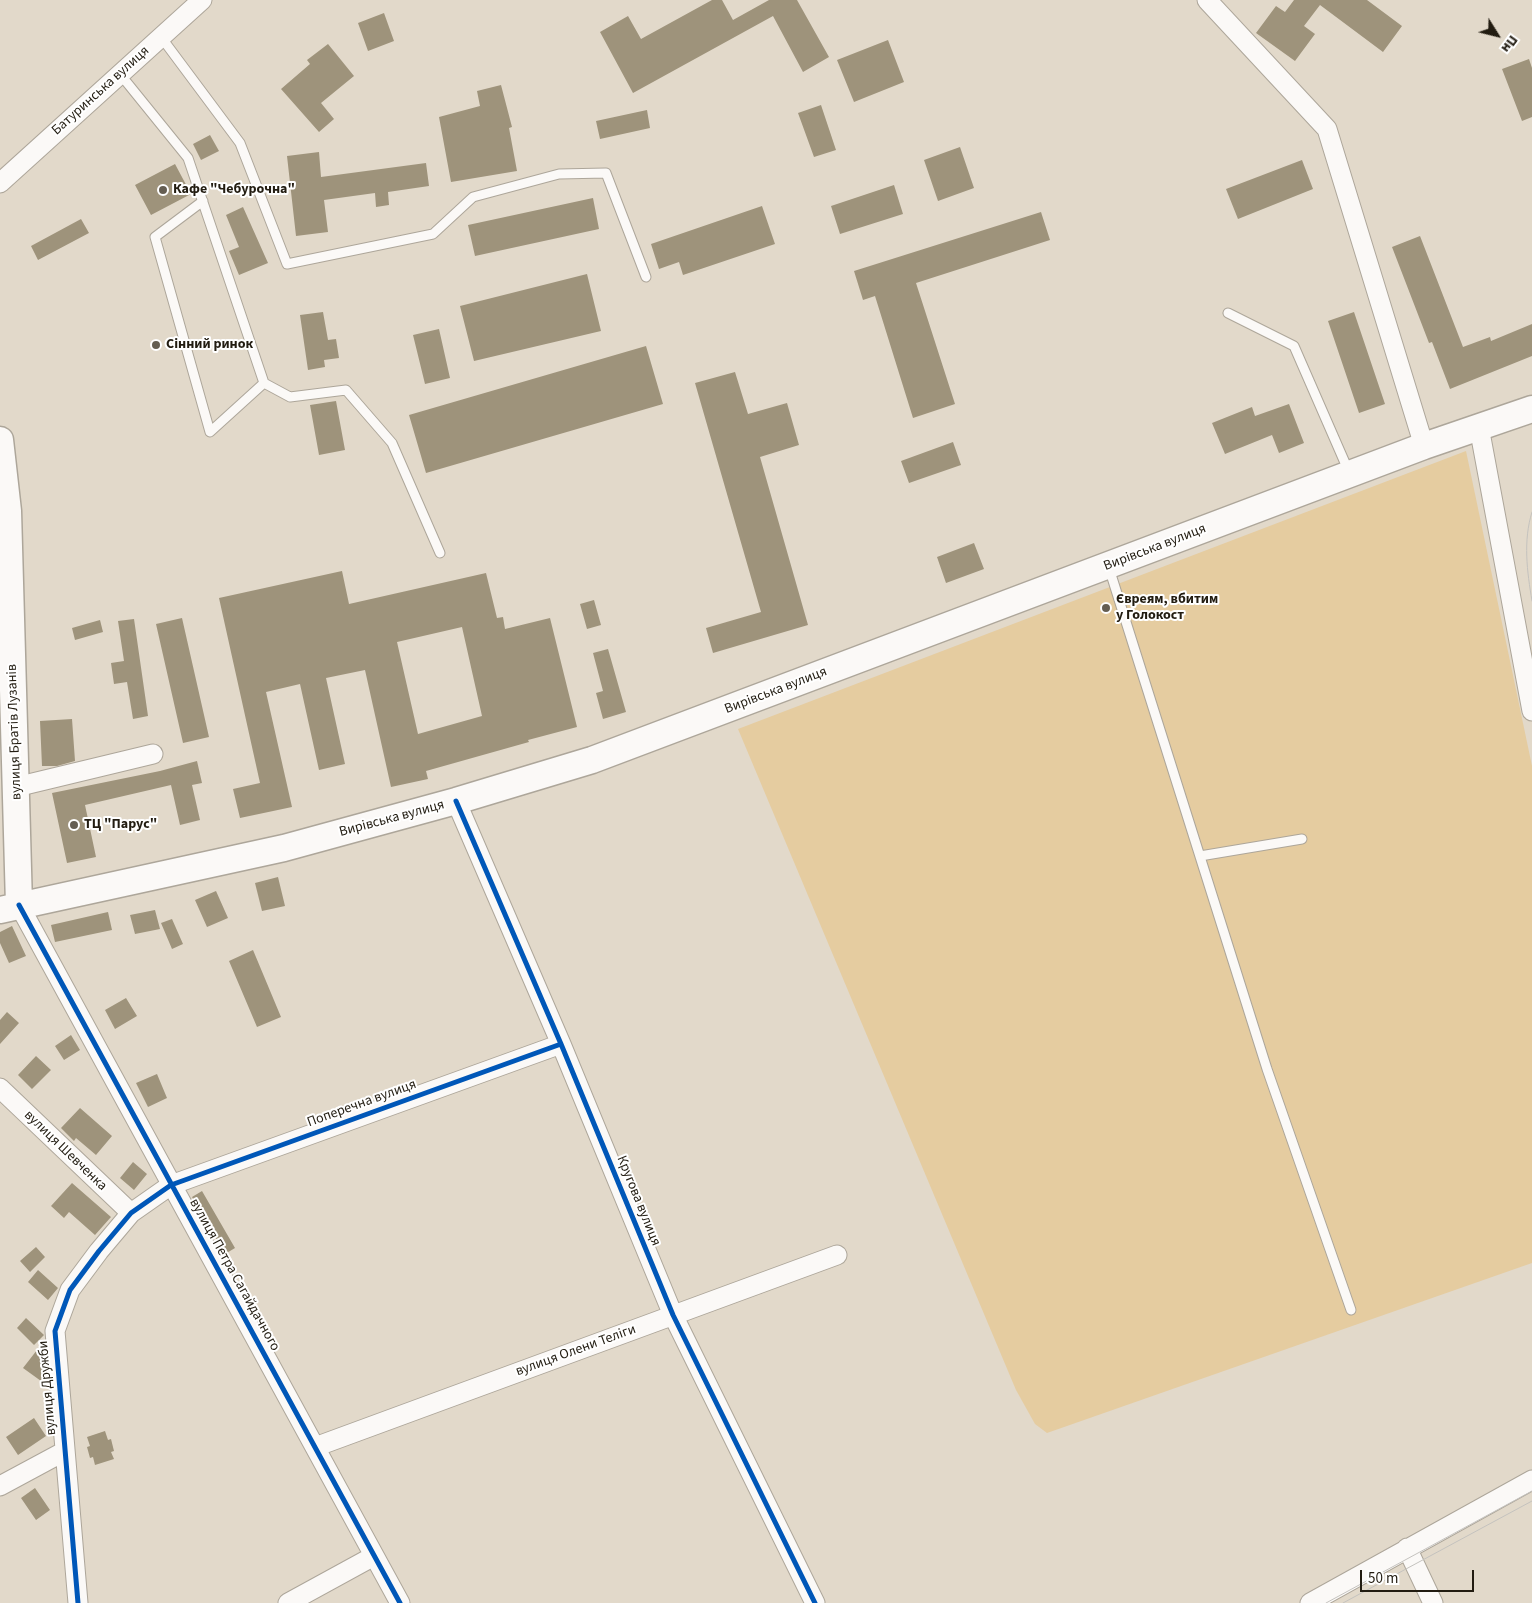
<!DOCTYPE html>
<html>
<head>
<meta charset="utf-8">
<style>
	body { margin:0 }
	#map { position:relative; width:1532px; height:1603px; overflow:hidden; background:#e2d9ca; font-family:"Source Sans 3",sans-serif }
	canvas { display:block }
	.north { position:absolute; left:1472px; top:10px; width:50px; height:50px; -webkit-text-stroke:4px #fff; paint-order:stroke; rotate:126deg; font-size:14px; font-weight:700; line-height:20px; text-align:center; color:#221c11 }
	.north::after { content:''; display:block; margin:auto; width:18px; height:22px; background:#221c11; clip-path:polygon(50% 0,100% 100%,50% 72%,0 100%) }
	.scale { position:absolute; left:1360px; top:1570px; width:114px; height:22px; box-sizing:border-box; border:2px solid #221c11; border-top:0; padding-left:6px; font-size:15px; line-height:18px; white-space:nowrap; color:#221c11; -webkit-text-stroke:4px #fff; paint-order:stroke }
</style>
</head>
<body>
<div id="map">
<canvas width="1532" height="1603"></canvas>
<div class="north">Пн</div>
<div class="scale">50 m</div>
</div>
<script>
const g = document.querySelector('canvas').getContext('2d');
g.lineJoin = 'round';
function fill(path, color) { g.fillStyle = color; g.fill(path, 'evenodd'); }
function stroke(path, color, width, dash) { g.strokeStyle = color; g.lineWidth = width; g.lineCap = dash ? 'butt' : 'round'; g.setLineDash(dash || []); g.stroke(path); }
function label(font, color, halo, rows, align = 'center') {
  g.font = font + ' "Source Sans 3",sans-serif'; g.lineWidth = 4; g.setLineDash([]); g.textBaseline = 'middle'; g.strokeStyle = halo; g.fillStyle = color; for (const [text, x, y, turn = 0] of rows) {
    g.save(); g.translate(x, y); g.rotate((+turn || 0) * Math.PI / 180); g.textAlign = isNaN(turn) ? turn : align; if (halo) g.strokeText(text, 0, 0); g.fillText(text, 0, 0); g.restore();
  }
}
fill(new Path2D(`
	M1466 451 1532 766V1263L1047 1433 1035 1424 1016 1390 738 729Z`), '#e5cca0');
fill(new Path2D(`
	M712 0H722L733 20 769 0H797L829 57 803 72 773 16 633 93 600 32 628 16 641 39Z
	M1294 0H1367L1402 26 1383 52 1320 5 1304 26 1315 34 1295 61 1256 33 1276 6 1285 12Z
	M384 13 394 41 368 51 358 23Z
	M888 40 904 82 854 102 837 60Z
	M328 44 354 76 321 103 334 119 319 132 281 89 310 64 307 60Z
	M1529 59 1532 68V117L1522 121 1502 69Z
	M501 85 512 127 509 128 517 171 451 182 439 117 480 106 477 91Z
	M821 105 836 150 814 157 798 113Z
	M647 110 650 128 600 139 596 121Z
	M210 135 219 151 201 160 193 144Z
	M960 147 974 188 938 201 924 160Z
	M319 152 321 177 426 163 429 186 388 192 389 205 376 207 375 193 324 200 328 232 296 236 287 156Z
	M1302 160 1313 189 1238 219 1226 189Z
	M175 164 191 194 151 215 135 185Z
	M894 185 903 214 840 234 831 206Z
	M593 198 599 229 475 256 468 225Z
	M762 206 775 244 683 275 679 262 659 269 651 244Z
	M243 207 268 263 239 275 229 251 239 247 226 215Z
	M1041 212 1050 240 916 283 955 404 913 418 875 296 863 300 854 271Z
	M81 219 89 233 38 260 31 246Z
	M1420 236 1463 347 1490 337 1491 341 1532 324V356L1450 389 1432 342 1429 343 1392 247Z
	M587 274 601 331 474 361 460 306Z
	M323 312 328 340 336 339 339 358 324 360 325 367 308 370 300 315Z
	M1354 312 1385 404 1359 413 1328 321Z
	M439 329 450 378 425 384 413 335Z
	M646 346 663 404 426 473 409 415Z
	M735 372 748 414 787 403 799 445 760 457 808 625 713 653 706 628 761 612 695 383Z
	M336 401 345 450 319 455 310 405Z
	M1289 404 1304 443 1279 453 1272 435 1225 454 1212 423 1252 407 1255 416Z
	M953 442 961 465 909 483 901 461Z
	M974 543 984 569 946 583 937 557Z
	M342 571 349 604 486 573 497 618 503 617 505 629 550 618 577 727 528 740 529 742 426 771 428 779 391 787 365 670 326 678 345 764 319 770 300 684 266 692 292 807 240 818 233 789 260 783 219 598ZM462 627 482 716 418 734 397 642Z
	M594 600 601 625 587 629 580 604Z
	M182 618 209 737 183 743 156 624Z
	M134 619 148 716 133 719 127 682 114 684 111 663 124 661 118 621Z
	M100 620 103 632 75 640 72 628Z
	M608 649 626 712 603 719 596 693 603 691 593 653Z
	M72 719 75 761 57 766H42L40 721Z
	M197 761 202 783 192 785 200 820 180 825 171 785 85 805 96 857 67 863 52 793 160 771Z
	M278 877 285 906 262 911 255 883Z
	M216 891 228 918 207 927 195 900Z
	M155 910 160 929 135 934 130 915Z
	M108 912 112 930 55 942 51 925Z
	M172 919 183 944 172 949 161 923Z
	M12 926 26 956 9 963 0 943V932Z
	M253 950 281 1017 257 1027 229 961Z
	M126 998 137 1016 115 1029 105 1010Z
	M7 1012 19 1023 0 1044V1020Z
	M71 1035 80 1050 64 1060 55 1046Z
	M36 1056 51 1070 32 1089 18 1075Z
	M157 1074 167 1098 148 1107 136 1083Z
	M80 1108 112 1136 96 1155 76 1138 74 1141 61 1128Z
	M133 1162 147 1174 134 1190 120 1178Z
	M72 1183 111 1217 95 1235 69 1212 64 1218 51 1206Z
	M202 1191 235 1248 225 1254 192 1197Z
	M36 1247 45 1257 30 1272 20 1261Z
	M38 1270 58 1288 48 1300 28 1282Z
	M26 1318 44 1335 34 1345 17 1328Z
	M37 1350 46 1357 47 1372 41 1381 23 1368Z
	M34 1418 46 1436 18 1455 6 1437Z
	M105 1431 108 1440 111 1439 114 1451 111 1452 114 1459 95 1465 93 1457 90 1458 87 1447 90 1446 87 1437Z
	M35 1488 50 1510 36 1520 21 1498Z`), '#9e937b');
const service = new Path2D(`
	M161 37 240 143 287 264 433 234 473 197 559 174 606 173 646 277
	M120 74 188 158 264 383 210 432 155 237 203 201
	M1228 313 1294 346 1349 472
	M264 383 290 397 346 390 392 443 440 553
	M1109 568 1267 1069 1351 1310
	M1200 856 1302 839`);
const minor = new Path2D(`
	M1207 0 1327 129 1424 446
	M0 183 202 0
	M1479 427 1532 711
	M16 787 153 754
	M456 801 561 1044 673 1315 815 1603
	M19 905 400 1603
	M0 1088 131 1213
	M315 1447 837 1255
	M0 1486 65 1451
	M1407 1548 1433 1603
	M78 1603 55 1331 70 1290 99 1251 131 1213 171 1185 561 1044
	M288 1603 374 1556
	M1310 1603 1532 1480`);
const secondary = new Path2D(`
	M0 440 8 511 19 905
	M0 910 284 848 456 801 592 760 1424 446 1532 409`);
stroke(service, '#ada69a', 11);
stroke(minor, '#ada69a', 21);
stroke(secondary, '#ada69a', 29);
stroke(service, '#fbf9f7', 9);
stroke(minor, '#fbf9f7', 19);
stroke(secondary, '#fbf9f7', 26);
stroke(new Path2D(`
	M1532 512C1523 541 1527 571 1532 601
	M1326 1603 1532 1491
	M1343 1603 1532 1501`), '#c4c2be', 1);
stroke(new Path2D(`
	M456 801 561 1044 673 1315 815 1603
	M19 905 400 1603
	M78 1603 55 1331 70 1290 99 1251 131 1213 171 1185 561 1044`), '#0057b8', 5);
for (const [x, y, r, color] of [
	[163,190,5,"#655e52"],
	[156,345,5,"#655e52"],
	[1106,608,5,"#655e52"],
	[74,825,5,"#655e52"]
]) { const dot = new Path2D(); dot.arc(x, y, r, 0, 2 * Math.PI); g.fillStyle = color; g.fill(dot); stroke(dot, '#fff', 2); }
label('14px', '#221c11', '#fff', [
	["Батуринська вулиця",101,91,-42],
	["Вирівська вулиця",1155,548,-21],
	["Вирівська вулиця",776,691,-21],
	["вулиця Братів Лузанів",15,732,-92],
	["Вирівська вулиця",392,819,-15],
	["Поперечна вулиця",362,1104,-20],
	["вулиця Шевченка",65,1151,44],
	["Кругова вулиця",638,1201,68],
	["вулиця Петра Сагайдачного",234,1275,61],
	["вулиця Олени Теліги",576,1351,-20],
	["вулиця Дружби",48,1388,-95]
]);
label('bold 14px', '#221c11', '#fff', [
	["Кафе \"Чебурочна\"",173,190],
	["Сінний ринок",166,345],
	["Євреям, вбитим",1116,600],
	["у Голокост",1116,616],
	["ТЦ \"Парус\"",84,825]
], 'left');
</script>
</body>
</html>
